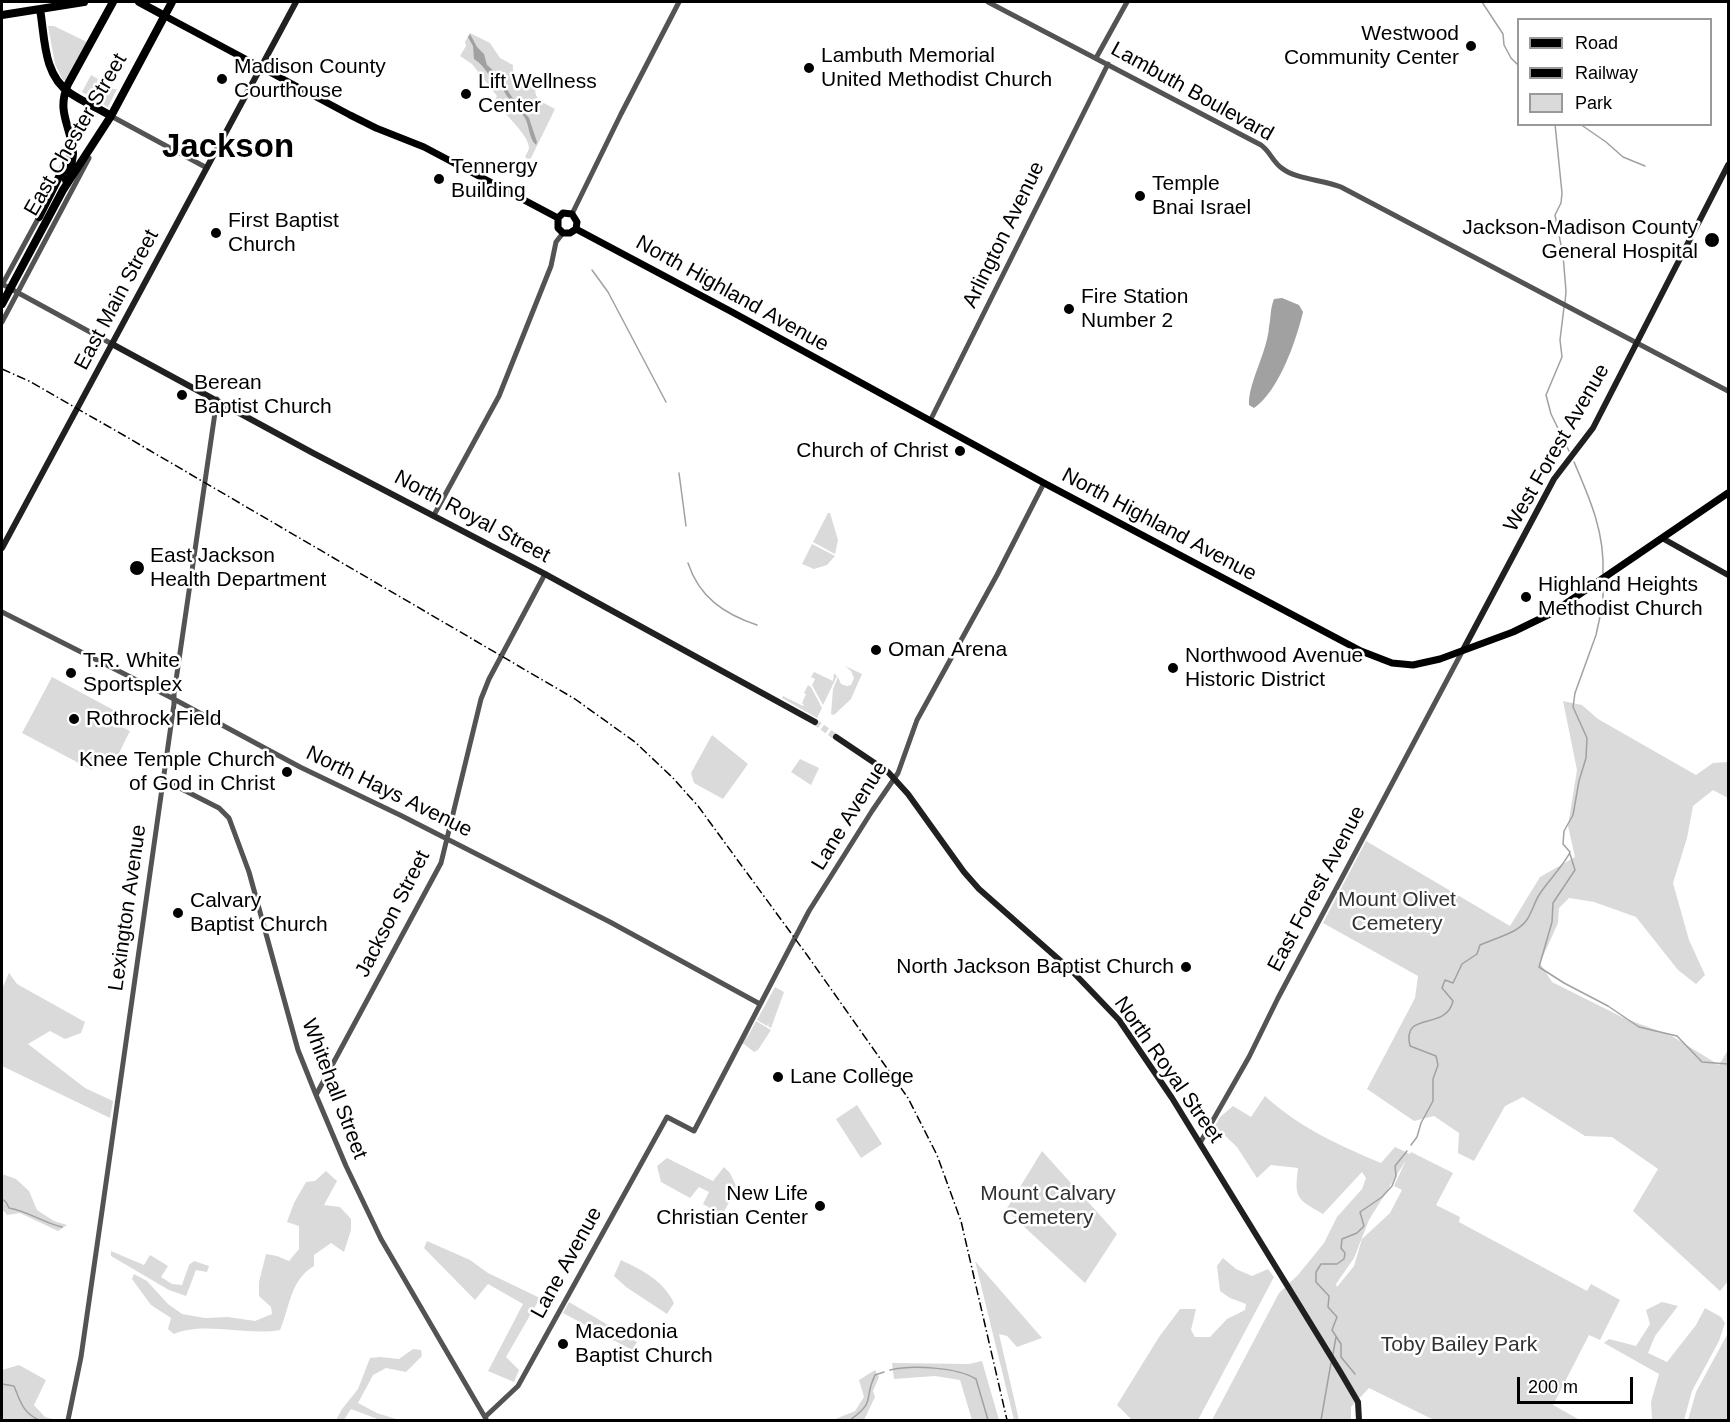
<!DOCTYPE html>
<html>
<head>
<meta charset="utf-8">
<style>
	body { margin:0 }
	#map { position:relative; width:1730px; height:1422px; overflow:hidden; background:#fff; font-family:Arial,sans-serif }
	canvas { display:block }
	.frame { position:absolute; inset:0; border:3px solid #000; pointer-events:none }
	.legend { position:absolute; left:1517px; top:18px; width:195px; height:108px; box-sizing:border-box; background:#fff; border:2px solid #999; margin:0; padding:8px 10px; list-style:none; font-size:18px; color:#000 }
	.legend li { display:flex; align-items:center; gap:12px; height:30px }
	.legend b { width:30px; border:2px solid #999 }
	.scale { position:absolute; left:1517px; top:1377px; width:116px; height:27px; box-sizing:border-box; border:3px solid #000; border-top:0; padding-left:8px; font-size:18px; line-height:21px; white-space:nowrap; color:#000; -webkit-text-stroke:4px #fff; paint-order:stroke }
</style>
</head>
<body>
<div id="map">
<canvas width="1730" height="1422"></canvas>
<div class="frame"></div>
<ul class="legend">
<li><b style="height:8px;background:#000"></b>Road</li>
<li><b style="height:8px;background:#000"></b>Railway</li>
<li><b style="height:16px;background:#dadada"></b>Park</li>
</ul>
<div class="scale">200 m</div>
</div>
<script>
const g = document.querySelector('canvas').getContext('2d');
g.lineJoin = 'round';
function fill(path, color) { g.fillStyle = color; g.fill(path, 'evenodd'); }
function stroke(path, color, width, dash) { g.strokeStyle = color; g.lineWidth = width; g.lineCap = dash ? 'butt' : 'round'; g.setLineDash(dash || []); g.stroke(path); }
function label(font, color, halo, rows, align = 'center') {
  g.font = font + ' Arial,sans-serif'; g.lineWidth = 5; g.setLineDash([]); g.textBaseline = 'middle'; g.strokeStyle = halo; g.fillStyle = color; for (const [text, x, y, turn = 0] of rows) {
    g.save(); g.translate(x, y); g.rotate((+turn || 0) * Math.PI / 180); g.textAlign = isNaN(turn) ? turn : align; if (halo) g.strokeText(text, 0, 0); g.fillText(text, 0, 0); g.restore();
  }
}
fill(new Path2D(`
	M48 26H54L87 42 66 80H63L55 64Z
	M470 33 490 43 500 58 513 65C511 80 525 83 537 88L535 92 538 100 555 109 531 158 528 159 525 157C526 154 528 152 529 148 530 137 502 110 494 102L497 96 472 64 460 56 466 46 465 42Z
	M91 75 98 79 97 82 103 85 105 82 112 86 113 89H117L108 107 82 92Z
	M828 513H830L838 540 835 554 813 542Z
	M812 544 835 556 827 565 814 569 802 564Z
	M845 666 862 674 851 699 834 715 831 714 833 689 838 677 841 684 847 686 851 685 854 678 851 671Z
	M814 672 833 681 834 673 837 676 823 705 812 685 815 679 811 677Z
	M52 677 121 714 116 724 130 731 112 767 98 760 92 770 22 733Z
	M808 685 811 687 822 708 817 718 782 698 783 696 803 706 804 705 802 703 806 694 804 693Z
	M1563 701 1582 705 1598 719 1696 775 1713 763 1728 762V798L1713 790 1693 806 1687 838 1673 883 1689 940 1705 975 1696 984 1678 970 1636 917 1594 902 1569 898 1559 908 1558 923 1540 963 1552 982 1624 1018 1672 1036 1719 1065 1728 1050V1281L1720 1291 1633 1211 1658 1169 1612 1137 1585 1136 1523 1097 1505 1106 1474 1161 1458 1153 1459 1133 1434 1116 1414 1121 1367 1089 1415 998 1418 976 1323 923 1366 841 1510 926 1540 877 1575 857 1568 826 1577 770Z
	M712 735 748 764 723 799 694 783 691 773Z
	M800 759 819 768 811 785 791 772Z
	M9 973 17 984 85 1022 81 1033 65 1039 50 1031 28 1044 85 1088 113 1101 110 1118 2 1066V989Z
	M775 987 784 992 771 1028 768 1026 769 1023 767 1026 757 1020Z
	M754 1020 746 1040 756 1021 771 1030 758 1050 754 1052 744 1044H741Z
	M1265 1096C1297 1126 1340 1146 1381 1163L1395 1147 1410 1154 1411 1152 1453 1173 1436 1205 1460 1217 1459 1222 1587 1291 1591 1284 1620 1300 1600 1340 1589 1335 1553 1405 1580 1420H1434L1369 1388 1351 1407V1420H1212L1279 1293 1298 1275 1324 1243 1337 1217 1362 1189 1366 1178 1362 1172 1323 1214C1297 1199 1294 1199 1298 1168L1271 1165 1257 1178 1237 1147 1215 1126 1220 1117 1233 1106 1251 1117ZM1406 1160 1394 1186 1402 1190 1390 1213 1362 1239 1354 1266 1337 1287 1336 1284 1354 1258 1369 1220Z
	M857 1105 882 1144 861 1158 836 1119Z
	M1042 1151 1117 1234 1085 1283 1006 1210Z
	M667 1158 713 1181 724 1167 730 1173 737 1188 722 1215 703 1204 709 1192 699 1187 690 1198 661 1182 657 1166Z
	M326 1171 337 1181 324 1205 340 1207 351 1219V1230L344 1252 331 1243 314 1255V1266C290 1280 290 1307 280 1330 246 1336 204 1321 174 1334L168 1329 171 1318 151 1305 132 1279 134 1274 147 1281 168 1304 182 1314 205 1318 228 1317 255 1321 272 1314 271 1307 259 1296V1282L266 1254 277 1256 289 1261 299 1249V1226L287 1222 294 1203 306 1182 315 1181Z
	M2 1174 16 1179 29 1191 37 1210 54 1221 67 1225 58 1231 20 1213 7 1215 2 1209Z
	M427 1241 470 1260 488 1273 540 1298 506 1357 519 1370 514 1382 488 1371 523 1304 488 1284 475 1300 424 1248Z
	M111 1251 144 1265 150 1255 168 1266 161 1277 172 1284 182 1285 189 1265 194 1261 209 1266 207 1272 196 1270 186 1296 169 1290 111 1256Z
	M1223 1258 1236 1269 1252 1276 1268 1269 1274 1277 1198 1420H1132L1117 1405 1159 1337 1180 1309H1196L1191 1330 1195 1337H1210L1227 1319 1245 1310 1246 1304 1230 1298 1220 1291 1217 1266Z
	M621 1260C642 1270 663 1280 674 1303L667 1314 626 1287 614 1276Z
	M975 1261 1042 1338 1017 1347 1007 1336 999 1334 1019 1420H1014Z
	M569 1302 637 1342 632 1350 563 1313Z
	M1662 1302 1678 1306 1655 1336 1648 1353 1667 1362 1696 1325 1705 1308 1721 1317 1725 1323 1719 1341 1692 1391 1684 1420H1652L1651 1402 1659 1374 1604 1343 1609 1339 1636 1346 1650 1324 1646 1310Z
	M1728 1333V1420H1688L1696 1392Z
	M413 1349 421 1350 422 1356 406 1372 386 1368 373 1375 358 1403 377 1413 399 1420H380L351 1409 344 1420H336L342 1409 358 1389 370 1358 380 1357 399 1359Z
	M982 1361 999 1420H972L960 1380 935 1376 894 1379 892 1363 969 1364Z
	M19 1365 46 1380 34 1405 45 1417 57 1420H2V1370Z
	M875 1370 879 1377 873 1391 875 1397 864 1420H833L855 1411 864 1397 859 1380Z`), '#dadada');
fill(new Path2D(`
	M470 34 477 47 484 54 487 65 496 73 516 103 529 118 537 142 536 145C528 137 530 127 525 118 518 107 507 100 502 87 489 80 486 66 474 59L473 46 468 37Z
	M1282 298 1299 305 1303 312C1296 341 1279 391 1254 408L1249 405C1248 383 1267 353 1269 327 1271 317 1270 309 1274 299Z`), '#a1a1a1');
stroke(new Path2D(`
	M1482 2 1503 34 1504 45 1511 58 1518 65
	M1555 124 1562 193 1561 203 1555 215 1563 255 1566 291 1565 303
	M1580 124 1606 142 1623 157 1645 166
	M592 270 608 292 666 402
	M1564 307 1560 340 1562 357 1546 395 1551 414 1569 451
	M1574 462C1590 499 1605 533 1603 574
	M679 473 686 526
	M688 563C699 597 724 614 757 625
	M1570 854 1575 870 1553 903 1552 922 1539 967 1564 983 1608 1006 1639 1027 1677 1036 1702 1062 1728 1064
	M1411 1145 1417 1137 1421 1123 1433 1101V1079L1438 1065 1436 1056 1410 1046C1401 1010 1446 1032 1453 1001L1442 988 1445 980 1453 983 1462 964 1477 954 1480 945C1495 938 1516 934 1526 921 1532 913 1534 903 1539 895 1547 882 1565 864 1570 852L1563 844 1564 831 1573 815 1579 781 1586 758 1587 738 1573 707 1575 693 1596 635 1603 603V583
	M2 1199 6 1202 9 1208C28 1211 43 1223 62 1227
	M1333 1354 1336 1337
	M890 1370C912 1365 957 1367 976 1379L988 1420
	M1355 1374 1341 1357V1344L1332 1330 1337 1317 1328 1307 1329 1296 1316 1282V1272L1321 1264H1337L1344 1259 1345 1253 1341 1248 1342 1239 1357 1233 1364 1226 1360 1212 1382 1197 1392 1186 1396 1176 1395 1166 1407 1151
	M2 1384 14 1386C20 1401 23 1413 39 1420
	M850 1420C877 1401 863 1399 875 1375L884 1372
	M1321 1420 1331 1363`), '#a1a1a1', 1.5);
stroke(new Path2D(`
	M815 722 836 737`), '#d9d9d9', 6, [6, 3]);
stroke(new Path2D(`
	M988 2 1261 145C1270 151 1273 163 1283 169 1296 179 1324 180 1341 187L1728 391
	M1096 58 1127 2
	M111 116 207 168
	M572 214 621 114 679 2
	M2 284 112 344
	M2 285 39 217
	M2 322 89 158
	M930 421 1108 64
	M434 515 499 396 551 266 556 242 563 233
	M2 612 170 697 300 767 402 816 610 922 760 1004
	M164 780 219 808 229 818 249 872 298 1050 316 1095 346 1166 381 1239 486 1419
	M316 1095 441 863 481 699 489 679 545 574
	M1200 1143 1249 1057 1278 998 1463 650
	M485 1417 518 1386 667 1117 694 1131 809 911 872 811 898 773 917 720 997 575 1044 483
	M68 1420 81 1357 104 1197 174 704V694L217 399`), '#535353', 5);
stroke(new Path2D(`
	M112 344 313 453 545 574 815 722
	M1662 538 1728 575
	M2 548 296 2
	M1463 650 1554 479 1593 428 1728 165
	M836 737 888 772 908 794 964 872 979 889 1072 971 1119 1020 1172 1098 1341 1373 1358 1402 1359 1420`), '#202020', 6);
stroke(new Path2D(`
	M165 16 350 115 376 128 424 147 558 218
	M558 218 563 213 572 214 577 222 576 229
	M558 218V228L563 233H570L576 229
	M576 229 732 312 1044 483 1361 651 1392 663 1413 665 1440 659 1513 632 1552 613 1728 493`), '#000', 7);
stroke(new Path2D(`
	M139 2 165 16
	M40 9C45 38 43 75 70 93 83 102 98 108 111 116
	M2 15 84 2
	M66 180C69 171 73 162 73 153 71 125 56 113 68 84L113 2
	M39 217 68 159
	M2 304 63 190 111 116 172 2`), '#000', 8);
stroke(new Path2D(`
	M2 369 29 381 125 436 575 699 635 742 672 777 698 806 807 955 908 1098 937 1155 961 1221 1007 1420`), '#000', 1.5, [9, 3, 1.5, 3]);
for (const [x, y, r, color] of [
	[1471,46,6,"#000"],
	[809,68,6,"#000"],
	[222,79,6,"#000"],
	[466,94,6,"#000"],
	[439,179,6,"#000"],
	[1140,196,6,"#000"],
	[216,233,6,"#000"],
	[1712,240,8,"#000"],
	[1069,309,6,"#000"],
	[182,395,6,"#000"],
	[960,451,6,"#000"],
	[137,568,8,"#000"],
	[1526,597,6,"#000"],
	[876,650,6,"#000"],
	[1173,668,6,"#000"],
	[71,673,6,"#000"],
	[74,719,6,"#000"],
	[287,772,6,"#000"],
	[178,913,6,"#000"],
	[1186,967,6,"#000"],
	[778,1077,6,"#000"],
	[820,1206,6,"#000"],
	[563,1344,6,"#000"]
]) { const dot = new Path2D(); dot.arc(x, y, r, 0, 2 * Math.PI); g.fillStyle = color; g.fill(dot); stroke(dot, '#fff', 2); }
label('21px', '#000', '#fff', [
	["Westwood",1459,34,"right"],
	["Community Center",1459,58,"right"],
	["Lambuth Memorial",821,56],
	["United Methodist Church",821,80],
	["Madison County",234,67],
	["Courthouse",234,91],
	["Lift Wellness",478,82],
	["Center",478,106],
	["Tennergy",451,167],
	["Building",451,191],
	["Temple",1152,184],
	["Bnai Israel",1152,208],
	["First Baptist",228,221],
	["Church",228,245],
	["Jackson-Madison County",1698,228,"right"],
	["General Hospital",1698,252,"right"],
	["Fire Station",1081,297],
	["Number 2",1081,321],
	["Berean",194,383],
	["Baptist Church",194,407],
	["Church of Christ",948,451,"right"],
	["East Jackson",150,556],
	["Health Department",150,580],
	["Highland Heights",1538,585],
	["Methodist Church",1538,609],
	["Oman Arena",888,650],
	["Northwood Avenue",1185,656],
	["Historic District",1185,680],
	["T.R. White",83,661],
	["Sportsplex",83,685],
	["Rothrock Field",86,719],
	["Knee Temple Church",275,760,"right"],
	["of God in Christ",275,784,"right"],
	["Calvary",190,901],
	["Baptist Church",190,925],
	["North Jackson Baptist Church",1174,967,"right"],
	["Lane College",790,1077],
	["New Life",808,1194,"right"],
	["Christian Center",808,1218,"right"],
	["Macedonia",575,1332],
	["Baptist Church",575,1356]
], 'left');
label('21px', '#000', '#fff', [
	["Lambuth Boulevard",1192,92,29],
	["East Chester Street",76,135,-60],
	["Arlington Avenue",1004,235,-64],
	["North Highland Avenue",732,294,29],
	["East Main Street",117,300,-62],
	["West Forest Avenue",1557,448,-60],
	["North Royal Street",472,517,28],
	["North Highland Avenue",1159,525,28],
	["North Hays Avenue",389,792,26],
	["Lane Avenue",850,816,-58],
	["East Forest Avenue",1317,889,-62],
	["Lexington Avenue",128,908,-82],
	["Jackson Street",393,914,-63],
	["North Royal Street",1168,1070,55],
	["Whitehall Street",334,1089,69],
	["Lane Avenue",567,1263,-61]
]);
label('21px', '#313131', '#fff', [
	["Mount Olivet",1397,900],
	["Cemetery",1397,924],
	["Mount Calvary",1048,1194],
	["Cemetery",1048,1218],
	["Toby Bailey Park",1459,1345]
]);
label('bold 33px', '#000', '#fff', [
	["Jackson",228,148]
]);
</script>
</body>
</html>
